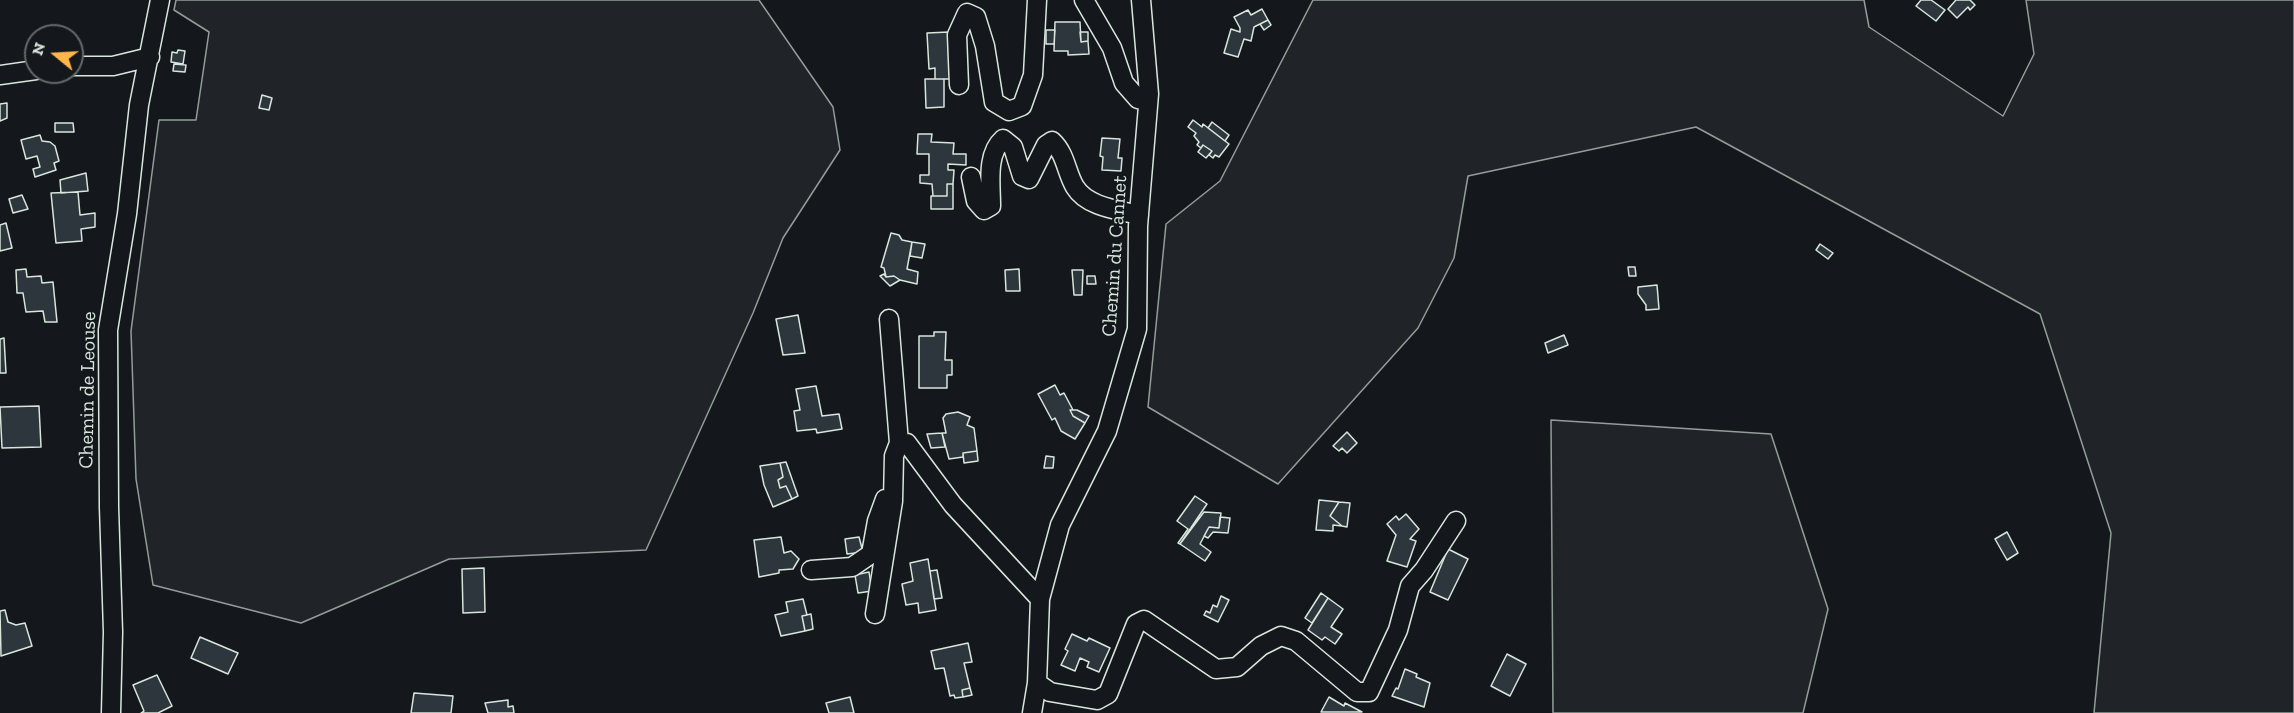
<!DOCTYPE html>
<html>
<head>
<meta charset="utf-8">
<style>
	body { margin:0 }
	#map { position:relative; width:2294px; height:713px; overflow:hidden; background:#14181c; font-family:"Zilla Slab",serif }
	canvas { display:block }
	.north { position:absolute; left:24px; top:24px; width:60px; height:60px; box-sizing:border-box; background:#14181c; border:2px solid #626a69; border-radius:50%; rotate:288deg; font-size:16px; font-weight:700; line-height:24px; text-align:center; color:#d8e6dc }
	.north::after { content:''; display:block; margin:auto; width:21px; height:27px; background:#ffb74d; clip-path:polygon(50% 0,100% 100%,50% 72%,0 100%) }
</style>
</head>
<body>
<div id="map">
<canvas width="2294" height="713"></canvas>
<div class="north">N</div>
</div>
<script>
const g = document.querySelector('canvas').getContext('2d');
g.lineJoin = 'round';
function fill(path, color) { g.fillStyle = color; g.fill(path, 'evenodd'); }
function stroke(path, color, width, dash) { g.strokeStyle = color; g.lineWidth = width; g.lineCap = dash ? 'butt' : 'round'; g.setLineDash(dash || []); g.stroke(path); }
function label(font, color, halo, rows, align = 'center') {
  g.font = font + ' "Zilla Slab",serif'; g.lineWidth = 4.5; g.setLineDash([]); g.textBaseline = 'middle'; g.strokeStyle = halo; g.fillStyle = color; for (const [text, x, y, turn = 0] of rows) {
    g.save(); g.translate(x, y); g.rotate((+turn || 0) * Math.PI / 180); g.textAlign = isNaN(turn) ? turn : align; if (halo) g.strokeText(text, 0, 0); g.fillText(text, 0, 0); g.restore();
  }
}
const green = new Path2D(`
	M176 0H759L833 107 840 150 783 238 753 313 646 550 449 559 301 623 153 585 136 479 131 331 159 120H196L209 32 174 10Z
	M1313 0H1864L1869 27 2003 116 2034 54 2026 0H2294V713H2094L2111 533 2040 314 1696 127 1468 176 1454 258 1418 328 1278 484 1148 407 1166 224 1220 181Z
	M1551 420 1771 434 1828 609 1803 713H1553Z`);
fill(green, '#202428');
stroke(green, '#939e99', 1.5);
const building = new Path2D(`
	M1921 0H1931L1945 10 1936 21 1916 6Z
	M1956 0H1970L1975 5 1970 10 1968 7 1957 18 1948 9Z
	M1262 9 1268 20 1254 27 1251 41 1244 39 1238 57 1224 53 1231 29 1240 32V28L1234 17 1248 10 1251 15Z
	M1268 20 1271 25 1264 30 1260 24Z
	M1055 22H1080L1081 42 1088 41 1089 54 1068 55V51H1054Z
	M1046 30H1055L1054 44H1046Z
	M949 32 952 79H935V68L929 69 927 33Z
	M1080 32H1088V41L1081 42Z
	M178 50 185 51 183 64 171 62 172 52 177 53Z
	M174 64 186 65 185 72 173 71Z
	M925 79H944V107L926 108Z
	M262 95 272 98 269 110 259 108Z
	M7 103V118L0 121V104Z
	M1193 120 1202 127 1203 124 1229 144 1219 157 1215 155 1213 158 1209 155 1212 151 1203 145 1201 148 1197 145 1199 142 1194 136 1196 133 1188 127Z
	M1212 122 1229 135 1225 141 1208 128Z
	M55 123H73L74 132H55Z
	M918 134H932L931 142 954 143 953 154H966V165L948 164V170H954L953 184H947V196H933L932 184 920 183V175H929V154H917Z
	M40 135 42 141 50 142 55 146 59 161 54 163 56 170 35 177 33 169 40 167 37 156 26 159 21 140Z
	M1102 138 1120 139 1118 158H1122L1121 171 1102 170 1103 157 1100 156Z
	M1203 145 1212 151 1206 158 1198 152Z
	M86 173 88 191 61 193 60 180Z
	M947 184H953V209H931V196H947Z
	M78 192 80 215 95 213V227L81 229 82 241 56 243 51 193Z
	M22 195 28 209 13 213 9 199Z
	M6 223 12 248 0 251V225Z
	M891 233 899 235 902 240 912 242 907 269 918 272 917 284 900 280 894 276 886 277 884 268 881 267Z
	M912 242 925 244 922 258 910 256Z
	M1820 244 1833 253 1828 259 1816 250Z
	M1628 267H1635L1636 276H1629Z
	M26 269 27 277 41 276 42 283 53 282 57 322H45L43 311 26 312 23 293H17L16 270Z
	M1019 269 1020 291H1006L1005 270Z
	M1072 270H1083L1082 295H1074Z
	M884 274 886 277 894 276 900 280 890 286 880 276Z
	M1087 276H1095L1096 284H1087Z
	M1657 285 1659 309 1646 310V305L1638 294V287Z
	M798 315 805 353 783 355 776 319Z
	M934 332H946L945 360H952V375H947V388H919V336H934Z
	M1564 335 1568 345 1548 353 1545 343Z
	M4 338 6 373H0V339Z
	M1055 385 1060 395 1064 393 1073 410H1070L1073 416 1085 423 1075 439 1061 431 1055 418 1052 420 1038 394Z
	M816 386 822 416 839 414 842 429 817 433 816 429 797 431 794 411 800 410 796 389Z
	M39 406 41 447 2 448 0 407Z
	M1070 410H1077L1089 416 1085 423 1073 416Z
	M958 412 970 417 967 425 974 428 977 451 963 453V457L949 459 942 433H946L943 418 946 414Z
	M1347 432 1357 443 1347 453 1342 448 1339 451 1333 446Z
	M942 433 945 447 931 448 927 434Z
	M977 451 978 461 964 463 963 453Z
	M1046 456 1054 457 1053 468H1044Z
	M786 462 798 496 792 499 786 486 780 488 778 480 783 477 780 463Z
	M780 463 783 477 778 480 780 488 786 486 792 499 773 507 764 485 760 466Z
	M1195 496 1207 504 1180 544 1178 543 1188 529 1177 521Z
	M1319 500 1339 502 1330 516 1342 526 1333 525V531L1316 530Z
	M1339 502 1350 503 1347 527 1342 526 1330 516Z
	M1204 512 1221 513 1219 528 1209 527 1200 544 1211 552 1205 561 1180 544Z
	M1406 514 1419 529 1410 539 1416 541 1407 567 1387 561 1396 535 1387 524 1396 516 1399 520Z
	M1220 517 1230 518 1228 533 1213 532 1208 538 1204 536 1209 527 1219 528Z
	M2007 532 2018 553 2007 560 1995 539Z
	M781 537 784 553 791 551 799 559 793 569 779 570V573L759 577 754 540Z
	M859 537 863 552 847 554 845 539Z
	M1448 549 1468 559 1448 600 1430 592Z
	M928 559 936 610 919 613 918 603 906 605 902 584 913 581 910 563Z
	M484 568 485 612 463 613 462 569Z
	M937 570 942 598 934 599 930 571Z
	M869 572 872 591 858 593 855 575Z
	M1321 593 1328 598 1312 623 1305 618Z
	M1221 596 1229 600 1218 622 1204 615 1206 611 1210 613 1213 605 1217 607Z
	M1328 598 1343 609 1331 627 1342 634 1335 644 1325 637 1322 640 1308 630Z
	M803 599 807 615 802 616 805 631 781 636 775 615 788 612 786 602Z
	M5 610 8 622 16 625 25 623 32 646 1 656 0 611Z
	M811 614 813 629 805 631 802 616Z
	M1072 634 1087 641 1089 638 1110 648 1099 672 1087 667 1089 662 1080 658 1075 671 1061 665 1068 651 1065 649Z
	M200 637 238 653 228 674 191 658Z
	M968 643 972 662 964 663 970 688 962 690 963 697 955 698 954 695 950 696 944 668 935 669 931 651Z
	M1507 654 1526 664 1510 696 1491 686Z
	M1405 669 1417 674 1416 677 1430 683 1424 707 1392 696 1396 688 1398 689Z
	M157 675 172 706 158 713H141L144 711 133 685Z
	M970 688 972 695 963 697 962 690Z
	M414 693 453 696 451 713H411Z
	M850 697 854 713H829L826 703Z
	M1329 697 1344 706 1345 703 1362 712H1321Z
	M508 700V707L513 706 514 713H488L485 703Z`);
fill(building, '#2c363c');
stroke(building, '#d8e6dc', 1.5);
const minor = new Path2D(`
	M1084 0 1112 48 1124 83 1138 99 1149 94
	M72 66H113L150 57
	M0 75 36 70
	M959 85 957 35 967 13 976 17 985 46 994 102 1009 111 1022 106 1033 75 1037 0
	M971 177 976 201 984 210 991 206C991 184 986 154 1003 139L1013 147 1022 176 1029 179 1046 145 1052 141C1066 154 1066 172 1075 187 1087 207 1119 210 1139 215
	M899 443H907L953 505 1040 599
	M811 570 852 567 871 554 877 521 885 499
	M875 614 893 501 894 456 899 443 889 319
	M1037 683 1050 692 1097 700 1108 694 1136 624 1144 620 1216 669 1237 667 1261 646 1281 636 1296 641 1357 692H1369L1398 630 1410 586 1424 570 1456 521
	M111 713 113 632 109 507 108 330 127 214 139 105 160 0
	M1032 713 1037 683 1040 599 1060 525 1107 431 1137 329 1138 226 1149 94 1141 0`);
stroke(minor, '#d8e6dc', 21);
stroke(minor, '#14181c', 18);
label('20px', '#d8e6dc', '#14181c', [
	["Chemin du Cannet",1115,256,-86],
	["Chemin de Leouse",88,390,-89]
]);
</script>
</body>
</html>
